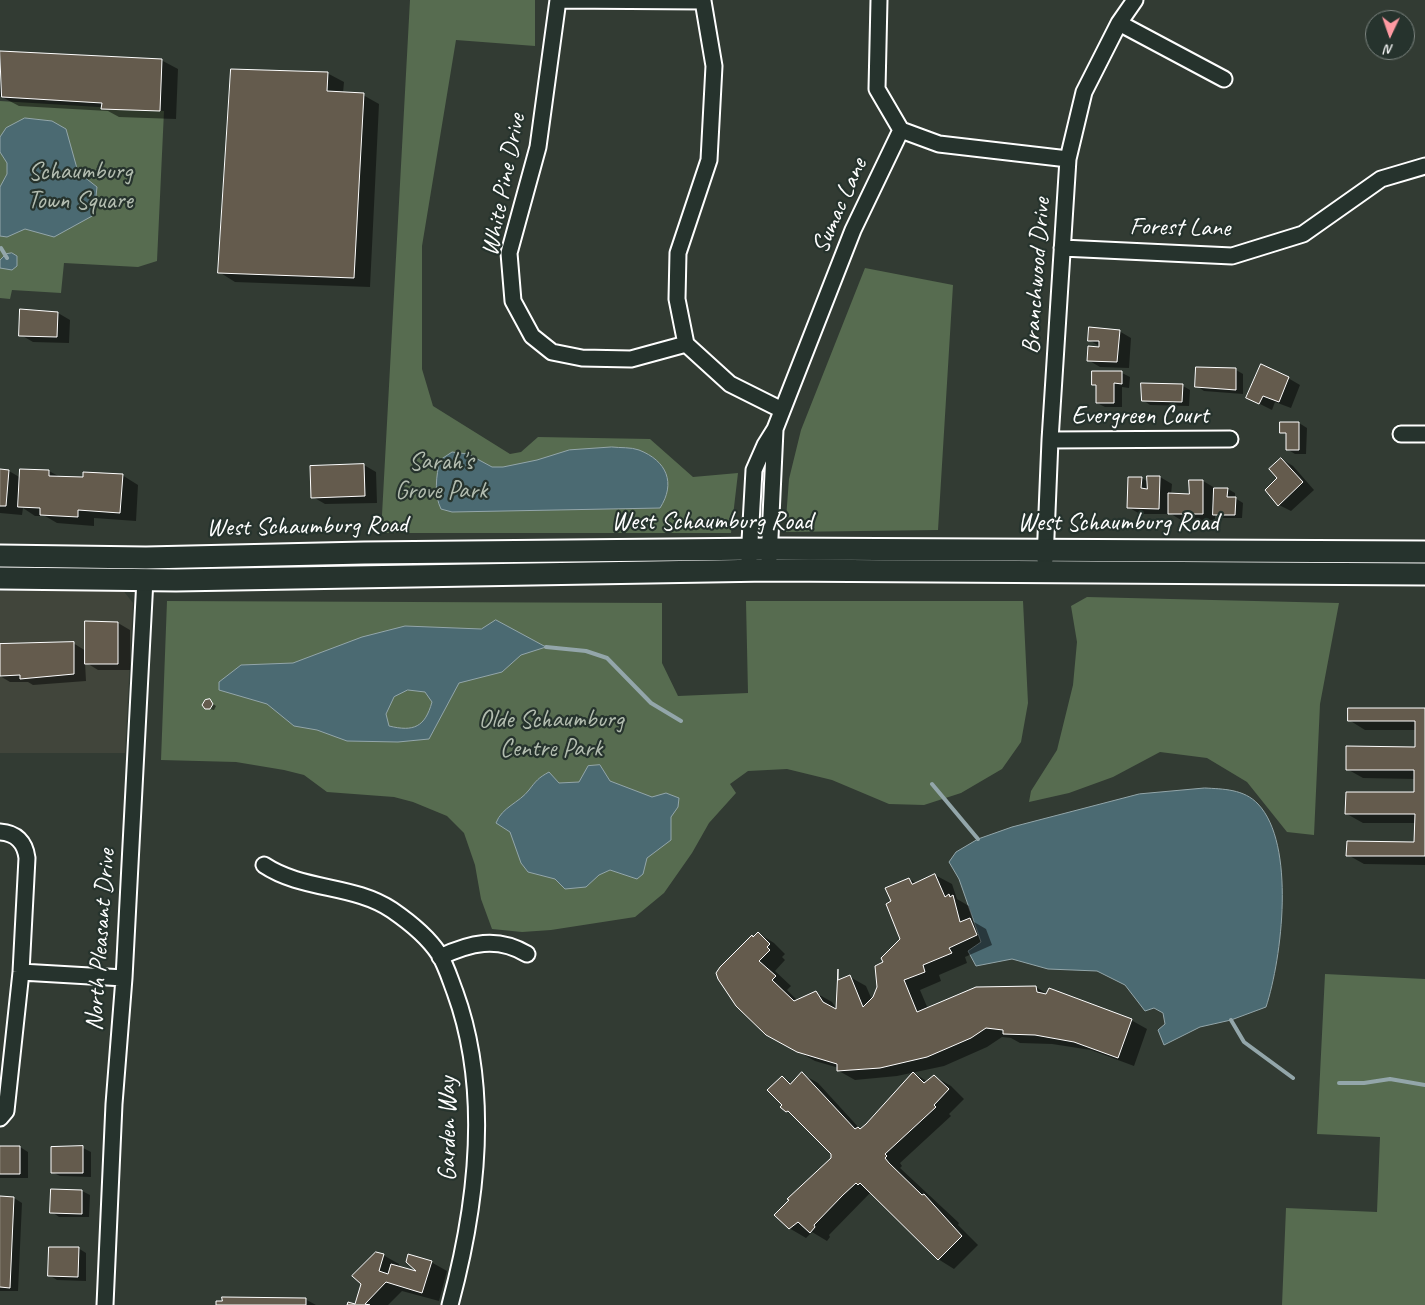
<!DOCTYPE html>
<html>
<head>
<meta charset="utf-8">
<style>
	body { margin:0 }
	#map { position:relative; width:1425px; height:1305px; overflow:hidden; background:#323b33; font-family:Caveat,sans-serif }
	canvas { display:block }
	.north { position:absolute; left:1365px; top:10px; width:50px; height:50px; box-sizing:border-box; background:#26332d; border:1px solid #7d8581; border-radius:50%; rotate:183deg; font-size:14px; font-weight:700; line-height:20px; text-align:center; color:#fff }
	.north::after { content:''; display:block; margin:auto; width:18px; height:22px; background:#ff9aa2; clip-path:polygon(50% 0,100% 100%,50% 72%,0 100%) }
</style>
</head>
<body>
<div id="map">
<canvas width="1425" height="1305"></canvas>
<div class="north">N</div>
</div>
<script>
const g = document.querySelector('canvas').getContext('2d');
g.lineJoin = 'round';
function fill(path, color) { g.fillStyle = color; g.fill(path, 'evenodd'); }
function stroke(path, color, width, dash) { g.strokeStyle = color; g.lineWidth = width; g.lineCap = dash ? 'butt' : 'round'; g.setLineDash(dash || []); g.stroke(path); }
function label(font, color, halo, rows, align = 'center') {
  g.font = font + ' Caveat,sans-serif'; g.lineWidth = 4.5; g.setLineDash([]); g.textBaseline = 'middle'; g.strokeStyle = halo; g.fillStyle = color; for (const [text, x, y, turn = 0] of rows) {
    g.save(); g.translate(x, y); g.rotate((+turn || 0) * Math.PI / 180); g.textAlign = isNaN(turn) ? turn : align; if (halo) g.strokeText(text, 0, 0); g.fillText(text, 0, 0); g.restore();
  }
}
fill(new Path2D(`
	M122 589 133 603 125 753H0V591Z`), '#41453b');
fill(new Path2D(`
	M410 0H535V46L456 40 422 246V369L433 406 510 454 521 452 538 437 650 439 693 477 738 473 731 533H381Z
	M0 101 164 111 157 261 138 267 64 263 61 293 12 290 10 299 0 298Z
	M865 268 953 285 938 530 785 532 789 479 801 430Z
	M1087 597 1339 603 1320 704 1314 835 1287 832 1247 782 1207 758 1160 752 1113 777 1069 793 1029 802 1031 791 1057 750 1073 685 1077 642 1071 606Z
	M167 601 662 603V663L678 696 748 693 746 601H1023L1028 703 1021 742 1002 769 961 793 924 805 889 804 832 780 787 769 748 771 730 784 736 793 709 823 692 853 664 893 635 917 551 930 522 932 492 929 481 899 475 865 464 833 447 816 413 802 394 797 327 792 304 775 284 770 236 762 161 760Z
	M1325 974 1425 979V1305H1282L1286 1208 1377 1212 1380 1137 1317 1134Z`), '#576c50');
const water = new Path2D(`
	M25 118 52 121 66 129 78 172 97 187 94 215 54 237 25 229 7 237 0 236V187L7 174V163L0 152V137L6 128Z
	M12 253 17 256V266L12 270 0 268V260L6 254Z
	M612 447C620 448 631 447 639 450 667 461 676 483 660 508L452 512 441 509C434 495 436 476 440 460L452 452 468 454 492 467H503L537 460 569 450Z
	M496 620 546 647 521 655 502 672 459 683 429 739 398 742 347 741 317 730 294 726 267 704 219 690V682L241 665 293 663 362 637 405 626 481 629ZM408 690 425 692 432 702C425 727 414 732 389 726L386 714 394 697Z
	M600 765 610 781 652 797 666 793 679 798 678 807 671 817V840L647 858 643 874 637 879 610 870 599 875 586 887 565 889 555 879 528 872 521 863 510 832 496 823C502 807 519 803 529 790 536 781 538 778 549 772L559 783 579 782 588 766Z
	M1205 788C1223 789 1244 789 1258 804 1296 844 1282 958 1266 1007L1231 1020 1200 1027 1164 1045 1158 1030 1165 1024 1163 1013 1154 1008 1145 1011 1125 985 1097 971 1048 969 1012 959 976 966 968 951 981 942 959 879 949 862 956 852 978 839 1012 827 1139 794Z`);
fill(water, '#4b6a72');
stroke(water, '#93a6aa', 1);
fill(new Path2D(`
	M0 53 161 60 178 69 176 119 119 117 108 111 19 106 0 96Z
	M327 73 344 82 343 93 363 95 379 104 370 287 235 282 219 272Z
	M58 313 70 320 69 343 33 342 21 335Z
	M1119 331 1131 338 1129 368 1100 367 1088 360 1103 348 1089 340Z
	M1236 370 1243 374V394L1204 391 1197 386Z
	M1122 373 1130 377 1129 388 1122 387V407H1105L1097 403V387L1093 384Z
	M1288 378 1300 385 1291 408 1275 402 1272 410 1248 398Z
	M1183 386 1190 390 1189 406 1150 405 1143 400Z
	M1299 423 1307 428 1306 454H1295L1287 449V435L1282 432Z
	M1281 459 1293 466 1314 490 1291 511 1279 505Z
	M364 465 376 472 377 503 325 504 313 497 312 467Z
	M0 470 9 471 21 478 49 471 60 477 84 479 122 475 138 485 136 521 94 518V526L57 523 45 516H35L23 508 22 515 0 513Z
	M1160 477 1172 484 1171 495H1190L1203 481 1215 488 1228 489 1235 493V498L1243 503 1242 518H1222L1215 514V520H1181L1171 514H1140L1128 507 1142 478 1148 482Z
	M118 623 130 630V670H98L85 662 86 681 33 685 28 682H10L0 676V645L73 643 86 651Z
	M209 701 216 706 214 710 206 708Z
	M1425 710V865L1364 864 1348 855 1416 843V823H1363L1347 814 1415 794V779L1363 778 1347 769 1416 748V730H1365L1349 720Z
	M935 875 952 884 957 899 969 906 974 922 986 929 992 945 965 957 967 963 939 975 941 981 920 990 928 1009 1036 987 1047 994 1131 1020 1147 1029 1134 1066 1091 1050 1052 1044 1020 1043 1011 1038 1002 1037 987 1047 944 1066 897 1076 855 1080 839 1071V1068L815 1061 767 1034 754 938 758 933 774 943 785 954 782 957 785 960 775 971 791 986 787 990 798 1001 816 993 832 1002 837 1010 850 977 866 986 872 1000 879 987 885 963 901 939 893 902 909 879 916 883Z
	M914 1073 928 1082 934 1076 951 1086 964 1099 949 1114 951 1116 900 1163 902 1166 900 1168 959 1223 958 1225 978 1245 954 1269 938 1259 871 1192 829 1235 830 1237 827 1241 812 1232 806 1238 789 1228 832 1159V1153L794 1115 787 1111 782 1077 793 1084 802 1074 818 1083 861 1130Z
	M0 1147H20L28 1152V1178H0Z
	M83 1148 91 1152V1177L60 1176 52 1172Z
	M82 1191 90 1195 89 1217H59L52 1212Z
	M0 1198H14L22 1203 18 1291H0Z
	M78 1248 86 1253V1281L57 1280 49 1275Z
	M383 1255 399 1264V1267L421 1274 431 1262 447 1271 439 1301 402 1291 388 1305H356Z
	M305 1299 316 1305H217Z`), '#0007');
stroke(new Path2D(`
	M1 248 7 258
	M546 647 586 651 607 658 651 703 681 721
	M932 784 978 839
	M1231 1020 1244 1042 1293 1078
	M1339 1083H1364L1390 1079 1425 1085`), '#93a6aa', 4);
const building = new Path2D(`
	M0 51 162 59 160 111 101 109 102 103 2 97Z
	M231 69 328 72 327 91 364 93 354 278 218 273Z
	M20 309 58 312 57 337 19 336Z
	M1089 327 1120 330 1117 362 1087 361 1088 346 1099 347V341H1088Z
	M1261 364 1289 377 1279 402 1263 396 1259 404 1246 398Z
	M1196 367 1236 368V390L1195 387Z
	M1092 371H1122V384L1114 383V403H1096V385H1092Z
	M1141 383 1183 384 1182 402 1142 401Z
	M1280 422H1299V450H1286V433H1280Z
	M1281 458 1303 482 1278 506 1265 490 1277 478 1269 469Z
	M364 464 365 496 311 498 310 466Z
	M0 469 9 470 6 506H0Z
	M20 469 49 470V476L83 477V472L123 474 120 513 78 510V517L40 515V508L18 507Z
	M1147 476H1160L1159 509 1127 508 1128 477H1142L1141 488 1147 489Z
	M1189 480H1203V514H1168V493L1189 494Z
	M1214 488H1228L1227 497H1236L1235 515H1213Z
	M85 621 118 622V664H85Z
	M74 642V674L20 679V675L0 676V644Z
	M210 699 213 704 210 709H205L202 705 205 700Z
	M1348 708H1425V856H1346L1347 841 1414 842 1415 814H1345L1346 792H1414V770H1346V746L1415 747V721H1348Z
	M935 874 945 897 949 894 950 897 953 895 960 922 970 918 977 935 949 948 952 953 923 965 925 972 904 980 917 1012 976 987 1036 986 1037 992 1046 994 1049 988 1132 1019 1118 1058 1074 1042 1035 1035 1003 1034V1030L986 1028 971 1038 927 1057 880 1068 837 1071V1064L797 1052 766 1035 736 1006 718 979 716 973 720 967 752 935 753 937 758 932 770 944 767 947 770 950 759 961 776 976 772 980 794 1001 816 991 823 1002 836 1009 838 969V980L850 975 863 1007 873 997 877 987 875 966 883 962 881 958 900 939 886 904 891 901 885 888 909 878 912 884Z
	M802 1072 855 1129 858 1127 860 1129 866 1124 913 1072 924 1083 934 1075 949 1089 934 1105 936 1107 885 1154 887 1156 885 1158 889 1163 922 1195 924 1194 962 1236 938 1260 860 1183 858 1185 856 1183 843 1195 814 1225 815 1227 810 1233 798 1222 789 1229 774 1215 789 1200 787 1199 831 1158V1154L788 1111 786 1112 780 1107 782 1105 767 1090 782 1076 790 1084Z
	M0 1146H20V1174H0Z
	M83 1146V1173H51V1147Z
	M51 1189 82 1190V1214L50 1213Z
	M0 1196 14 1197 10 1288 0 1287Z
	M49 1247H79L78 1277 48 1276Z
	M376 1252 384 1254 379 1271 388 1274 391 1264 416 1271 406 1262 408 1254 432 1261 422 1293 386 1282 365 1304 370 1305H347L348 1302 355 1304 361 1284 352 1276Z
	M222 1297 306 1298V1305H216V1301H222Z`);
fill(building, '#645b4d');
stroke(building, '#fff', 1);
const street = new Path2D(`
	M558 0 538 147 509 253 513 301 532 336 552 352 582 358 631 359 686 344 730 384 782 410
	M558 0 703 1 714 66 709 160 678 253 677 299 686 344
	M1119 23 1224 79
	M901 130 939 144 1068 159
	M1062 248 1232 256 1303 234 1381 179 1425 166
	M1401 434H1425
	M1050 440 1230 439
	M749 559 754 470 765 445 775 429 853 230 901 130 877 89 879 0
	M769 559 775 430
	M1045 560 1050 440 1068 159 1084 92 1119 23 1135 0
	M0 832C16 833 25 842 27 858L21 972 6 1111 0 1118
	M264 865C303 891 353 884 392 910 408 921 428 937 439 954 446 965 450 979 455 992 491 1091 477 1205 450 1305
	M440 957C470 943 497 936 527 954
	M21 972 124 978
	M105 1305 114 1104 124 978 145 579`);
const secondary = new Path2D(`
	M0 556 146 558 364 553 769 549 1425 552
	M0 578 176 580 769 570 1425 574`);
stroke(street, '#fff', 19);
stroke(secondary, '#fff', 25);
stroke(street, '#26332d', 15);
stroke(secondary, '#26332d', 21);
label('25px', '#b3bdb0', '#26332d', [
	["Schaumburg",80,172],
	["Town Square",80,201],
	["Sarah's",441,462],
	["Grove Park",441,491],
	["Olde Schaumburg",551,720],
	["Centre Park",551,749]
]);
label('25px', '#fff', '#26332d', [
	["White Pine Drive",504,185,-79],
	["Sumac Lane",840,206,-66],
	["Forest Lane",1180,228,1],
	["Branchwood Drive",1037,276,-86],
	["Evergreen Court",1140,416],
	["West Schaumburg Road",712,522],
	["West Schaumburg Road",1118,523],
	["West Schaumburg Road",307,527,-1],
	["North Pleasant Drive",101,940,-86],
	["Garden Way",448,1129,-90]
]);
</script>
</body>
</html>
